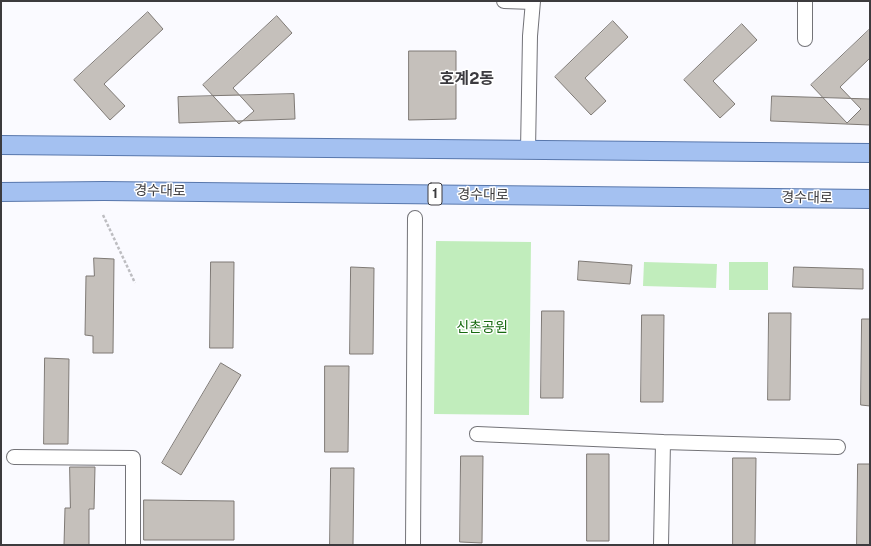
<!DOCTYPE html>
<html>
<head>
<meta charset="utf-8">
<style>
	body { margin:0 }
	#map { position:relative; width:871px; height:546px; overflow:hidden; background:#fafaff; font-family:"Public Sans",sans-serif }
	canvas { display:block }
	.frame { position:absolute; inset:0; border:2px solid #3c3b3e; pointer-events:none }
</style>
</head>
<body>
<div id="map">
<canvas width="871" height="546"></canvas>
<div class="frame"></div>
</div>
<script>
const g = document.querySelector('canvas').getContext('2d');
g.lineJoin = 'round';
function fill(path, color) { g.fillStyle = color; g.fill(path, 'evenodd'); }
function stroke(path, color, width, dash) { g.strokeStyle = color; g.lineWidth = width; g.lineCap = dash ? 'butt' : 'round'; g.setLineDash(dash || []); g.stroke(path); }
function label(font, color, halo, rows, align = 'center') {
  g.font = font + ' "Public Sans","Noto Sans KR",sans-serif'; g.lineWidth = 3; g.setLineDash([]); g.textBaseline = 'middle'; g.strokeStyle = halo; g.fillStyle = color; for (const [text, x, y, turn = 0] of rows) {
    g.save(); g.translate(x, y); g.rotate((+turn || 0) * Math.PI / 180); g.textAlign = isNaN(turn) ? turn : align; if (halo) g.strokeText(text, 0, 0); g.fillText(text, 0, 0); g.restore();
  }
}
fill(new Path2D(`
	M436 241 531 242 529 415 434 414Z
	M644 262 717 264 716 288 643 286Z
	M729 262H768V290H729Z`), '#c1edbc');
const building = new Path2D(`
	M148 12 163 29 104 84 125 106 110 120 74 80Z
	M277 16 292 33 233 88 254 111 239 124 203 85Z
	M613 21 628 37 585 78 606 101 591 115 555 77Z
	M742 24 757 40 713 81 735 104 720 118 684 80Z
	M869 30 870 31V58L840 87 861 109 847 123 811 85Z
	M409 51H456V119L409 120Z
	M294 94 295 119 179 123 178 97Z
	M772 96 870 99V125L771 121Z
	M94 258 114 259 113 353H93V336L85 335 86 276H94Z
	M579 261 632 265 630 284 578 280Z
	M211 262H234L233 348H210Z
	M351 267 374 268 373 354H350Z
	M794 267 863 269V289L793 287Z
	M542 311H564L563 398H541Z
	M769 313H791L790 400H768Z
	M642 315H664L663 402H641Z
	M862 319H870V406L861 405Z
	M45 358 69 359 68 444H44Z
	M221 363 241 375 181 475 162 463Z
	M325 366H349L348 452H325Z
	M587 454H609V541H587Z
	M461 456H483L482 543 460 542Z
	M733 458H756L755 545H733Z
	M858 464H870V545H857Z
	M70 467H95L94 509H89V545H64L65 508H70Z
	M331 468H354L353 545H330Z
	M144 500 234 501V540H144Z`);
fill(building, '#c5c0bb');
stroke(building, '#7e7975', 1);
const minor = new Path2D(`
	M504 1 533 2
	M805 39V1
	M528 150 530 36 533 1
	M477 434 663 442 661 545
	M663 442 838 447
	M14 457 133 458V545
	M413 545 415 218`);
const major = new Path2D(`
	M1 145 870 153
	M1 192 104 191 870 199`);
stroke(minor, '#737378', 16);
stroke(major, '#5877ac', 20);
stroke(new Path2D(`
	M103 215 135 283`), '#bdbdc1', 2.5, [3, 2]);
stroke(minor, '#fff', 14);
stroke(major, '#a4c1f1', 18);
for (const [x, y, w] of [
	[435,194,14]
]) { const box = new Path2D(); box.roundRect(x - w / 2, y - 11, w, 22, 3); g.fillStyle = '#fff'; g.fill(box); stroke(box, '#3c3b3e', 1); }
label('bold 13px', '#3c3b3e', null, [
	["1",435,194]
]);
label('14px', '#3c3b3e', '#fff', [
	["경수대로",160,191,1],
	["경수대로",483,195,1],
	["경수대로",807,198,1]
]);
label('14px', '#176a10', '#fff', [
	["신촌공원",482,328]
]);
label('bold 16px', '#3b3a3f', '#fff', [
	["호계2동",467,79]
]);
</script>
</body>
</html>
